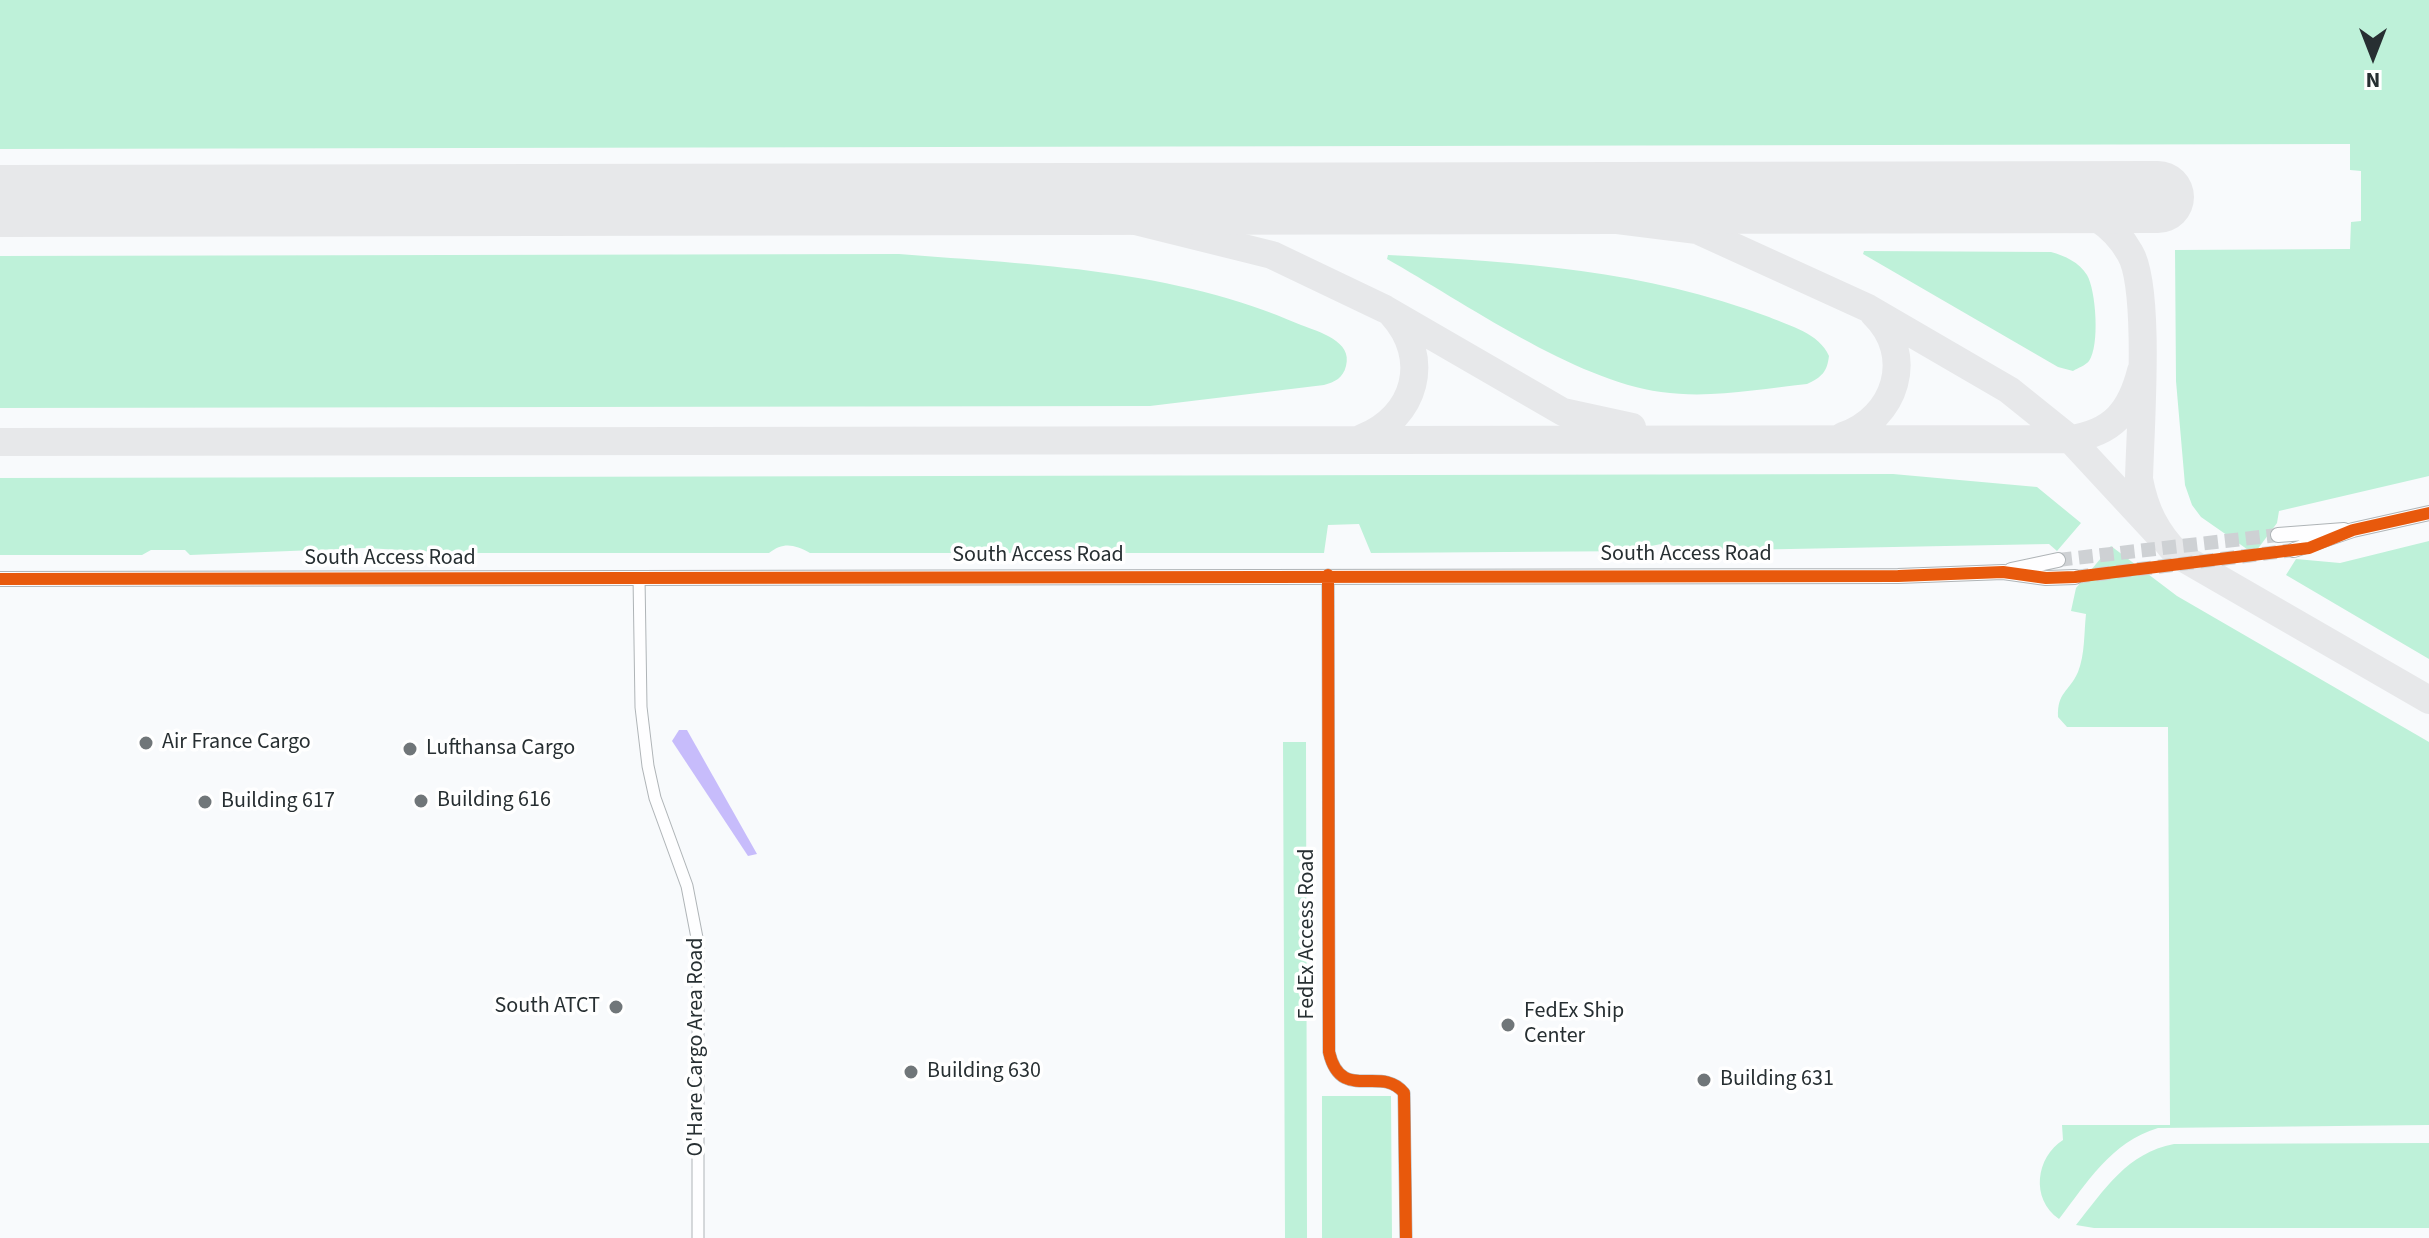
<!DOCTYPE html>
<html>
<head>
<meta charset="utf-8">
<style>
	body { margin:0 }
	#map { position:relative; width:2429px; height:1238px; overflow:hidden; background:#f8fafc; font-family:"Source Sans 3",sans-serif }
	canvas { display:block }
	.north { position:absolute; left:2333px; top:16px; width:80px; height:80px; -webkit-text-stroke:6px #fff; paint-order:stroke; rotate:180deg; font-size:22px; font-weight:700; line-height:32px; text-align:center; color:#272f32 }
	.north::after { content:''; display:block; margin:auto; width:28px; height:36px; background:#272f32; clip-path:polygon(50% 0,100% 100%,50% 72%,0 100%) }
</style>
</head>
<body>
<div id="map">
<canvas width="2429" height="1238"></canvas>
<div class="north">N</div>
</div>
<script>
const g = document.querySelector('canvas').getContext('2d');
g.lineJoin = 'round';
function fill(path, color) { g.fillStyle = color; g.fill(path, 'evenodd'); }
function stroke(path, color, width, dash) { g.strokeStyle = color; g.lineWidth = width; g.lineCap = dash ? 'butt' : 'round'; g.setLineDash(dash || []); g.stroke(path); }
function label(font, color, halo, rows, align = 'center') {
  g.font = font + ' "Source Sans 3",sans-serif'; g.lineWidth = 7; g.setLineDash([]); g.textBaseline = 'middle'; g.strokeStyle = halo; g.fillStyle = color; for (const [text, x, y, turn = 0] of rows) {
    g.save(); g.translate(x, y); g.rotate((+turn || 0) * Math.PI / 180); g.textAlign = isNaN(turn) ? turn : align; if (halo) g.strokeText(text, 0, 0); g.fillText(text, 0, 0); g.restore();
  }
}
fill(new Path2D(`
	M0 0H2429V476L2279 511 2277 523 2254 554 2201 517 2192 505 2185 485 2176 381 2175 250 2350 249 2351 222 2361 221V171L2350 170V144L0 149Z
	M1864 251 2051 252C2065 256 2079 262 2087 275 2096 290 2100 346 2089 361 2086 365 2078 368 2073 371L2058 367 1863 254Z
	M899 254C1037 265 1173 269 1301 325 1319 332 1353 341 1346 366 1343 378 1335 382 1324 385L1150 406 0 408V256Z
	M1388 255C1519 262 1645 270 1769 317 1790 326 1819 333 1829 356 1827 372 1822 377 1807 384 1759 389 1710 399 1661 392 1574 380 1465 303 1387 259Z
	M1893 474 2037 487 2081 523 2057 551 2049 544 1686 551C1669 543 1658 541 1641 551L1371 553 1359 524 1328 525 1324 553H810C794 544 783 542 769 553H458L365 548 190 555 185 550H151L142 555H0V478Z
	M2429 541V659L2286 575 2296 559 2340 563Z
	M2111 546 2177 596 2429 742V1125L2158 1128C2111 1142 2087 1183 2059 1219 2030 1199 2036 1157 2063 1140L2062 1125H2170L2168 727H2067L2058 717C2057 692 2069 692 2078 672 2085 655 2084 632 2086 614L2071 611 2076 588Z
	M1283 742H1306L1307 1238H1285Z
	M1322 1096H1391L1392 1238H1322Z
	M2429 1143V1228H2094L2076 1225C2105 1189 2127 1153 2174 1144Z`), '#bef1d9');
fill(new Path2D(`
	M679 730H687L757 854 748 856 672 741Z`), '#c7bcfb');
stroke(new Path2D(`
	M2052 198C2084 208 2113 222 2130 253 2151 288 2140 432 2139 479 2145 511 2156 532 2178 555L2429 700
	M879 199 1119 217 1272 255 1385 309 1563 412 1632 427
	M1383 199 1514 207 1697 230 1868 308 2009 390 2070 439 2159 535
	M1843 436C1896 418 1916 355 1874 314
	M1362 438C1416 417 1432 358 1392 314
	M0 442 2070 439C2113 433 2131 411 2141 371`), '#e7e8ea', 28);
stroke(new Path2D(`
	M0 201 2158 197`), '#e7e8ea', 72);
stroke(new Path2D(`
	M2058 560 2278 535
	M2075 577 2294 550`), '#ced1d4', 14, [14, 7]);
const minor = new Path2D(`
	M1328 575 1329 1052C1341 1104 1381 1064 1404 1093L1406 1238
	M639 577 641 707 648 766 655 798 687 886 698 943V1238`);
const tertiary = new Path2D(`
	M2278 535 2344 530
	M2294 550 2353 530 2429 513
	M2011 570 2058 560
	M0 579 1898 576 2003 572 2046 578 2075 577`);
stroke(minor, '#afb4b7', 13);
stroke(tertiary, '#afb4b7', 16);
stroke(minor, '#fefeff', 11);
stroke(tertiary, '#fefeff', 14);
stroke(new Path2D(`
	M1328 575 1329 1052C1341 1104 1381 1064 1404 1093L1406 1238
	M0 579 1898 576 2003 572 2046 578 2075 577 2309 548 2353 530 2429 513`), '#e8590c', 12);
for (const [x, y, r, color] of [
	[146,743,8,"#707679"],
	[410,749,8,"#707679"],
	[421,801,8,"#707679"],
	[205,802,8,"#707679"],
	[616,1007,8,"#707679"],
	[1508,1025,8,"#707679"],
	[911,1072,8,"#707679"],
	[1704,1080,8,"#707679"]
]) { const dot = new Path2D(); dot.arc(x, y, r, 0, 2 * Math.PI); g.fillStyle = color; g.fill(dot); stroke(dot, '#fff', 3); }
label('22px', '#272f32', '#fff', [
	["South Access Road",1686,555],
	["South Access Road",1038,556],
	["South Access Road",390,559],
	["FedEx Access Road",1308,934,-90],
	["O'Hare Cargo Area Road",697,1047,-90]
]);
label('22px', '#272f32', '#fff', [
	["Air France Cargo",162,743],
	["Lufthansa Cargo",426,749],
	["Building 616",437,801],
	["Building 617",221,802],
	["South ATCT",600,1007,"right"],
	["FedEx Ship",1524,1012],
	["Center",1524,1037],
	["Building 630",927,1072],
	["Building 631",1720,1080]
], 'left');
</script>
</body>
</html>
